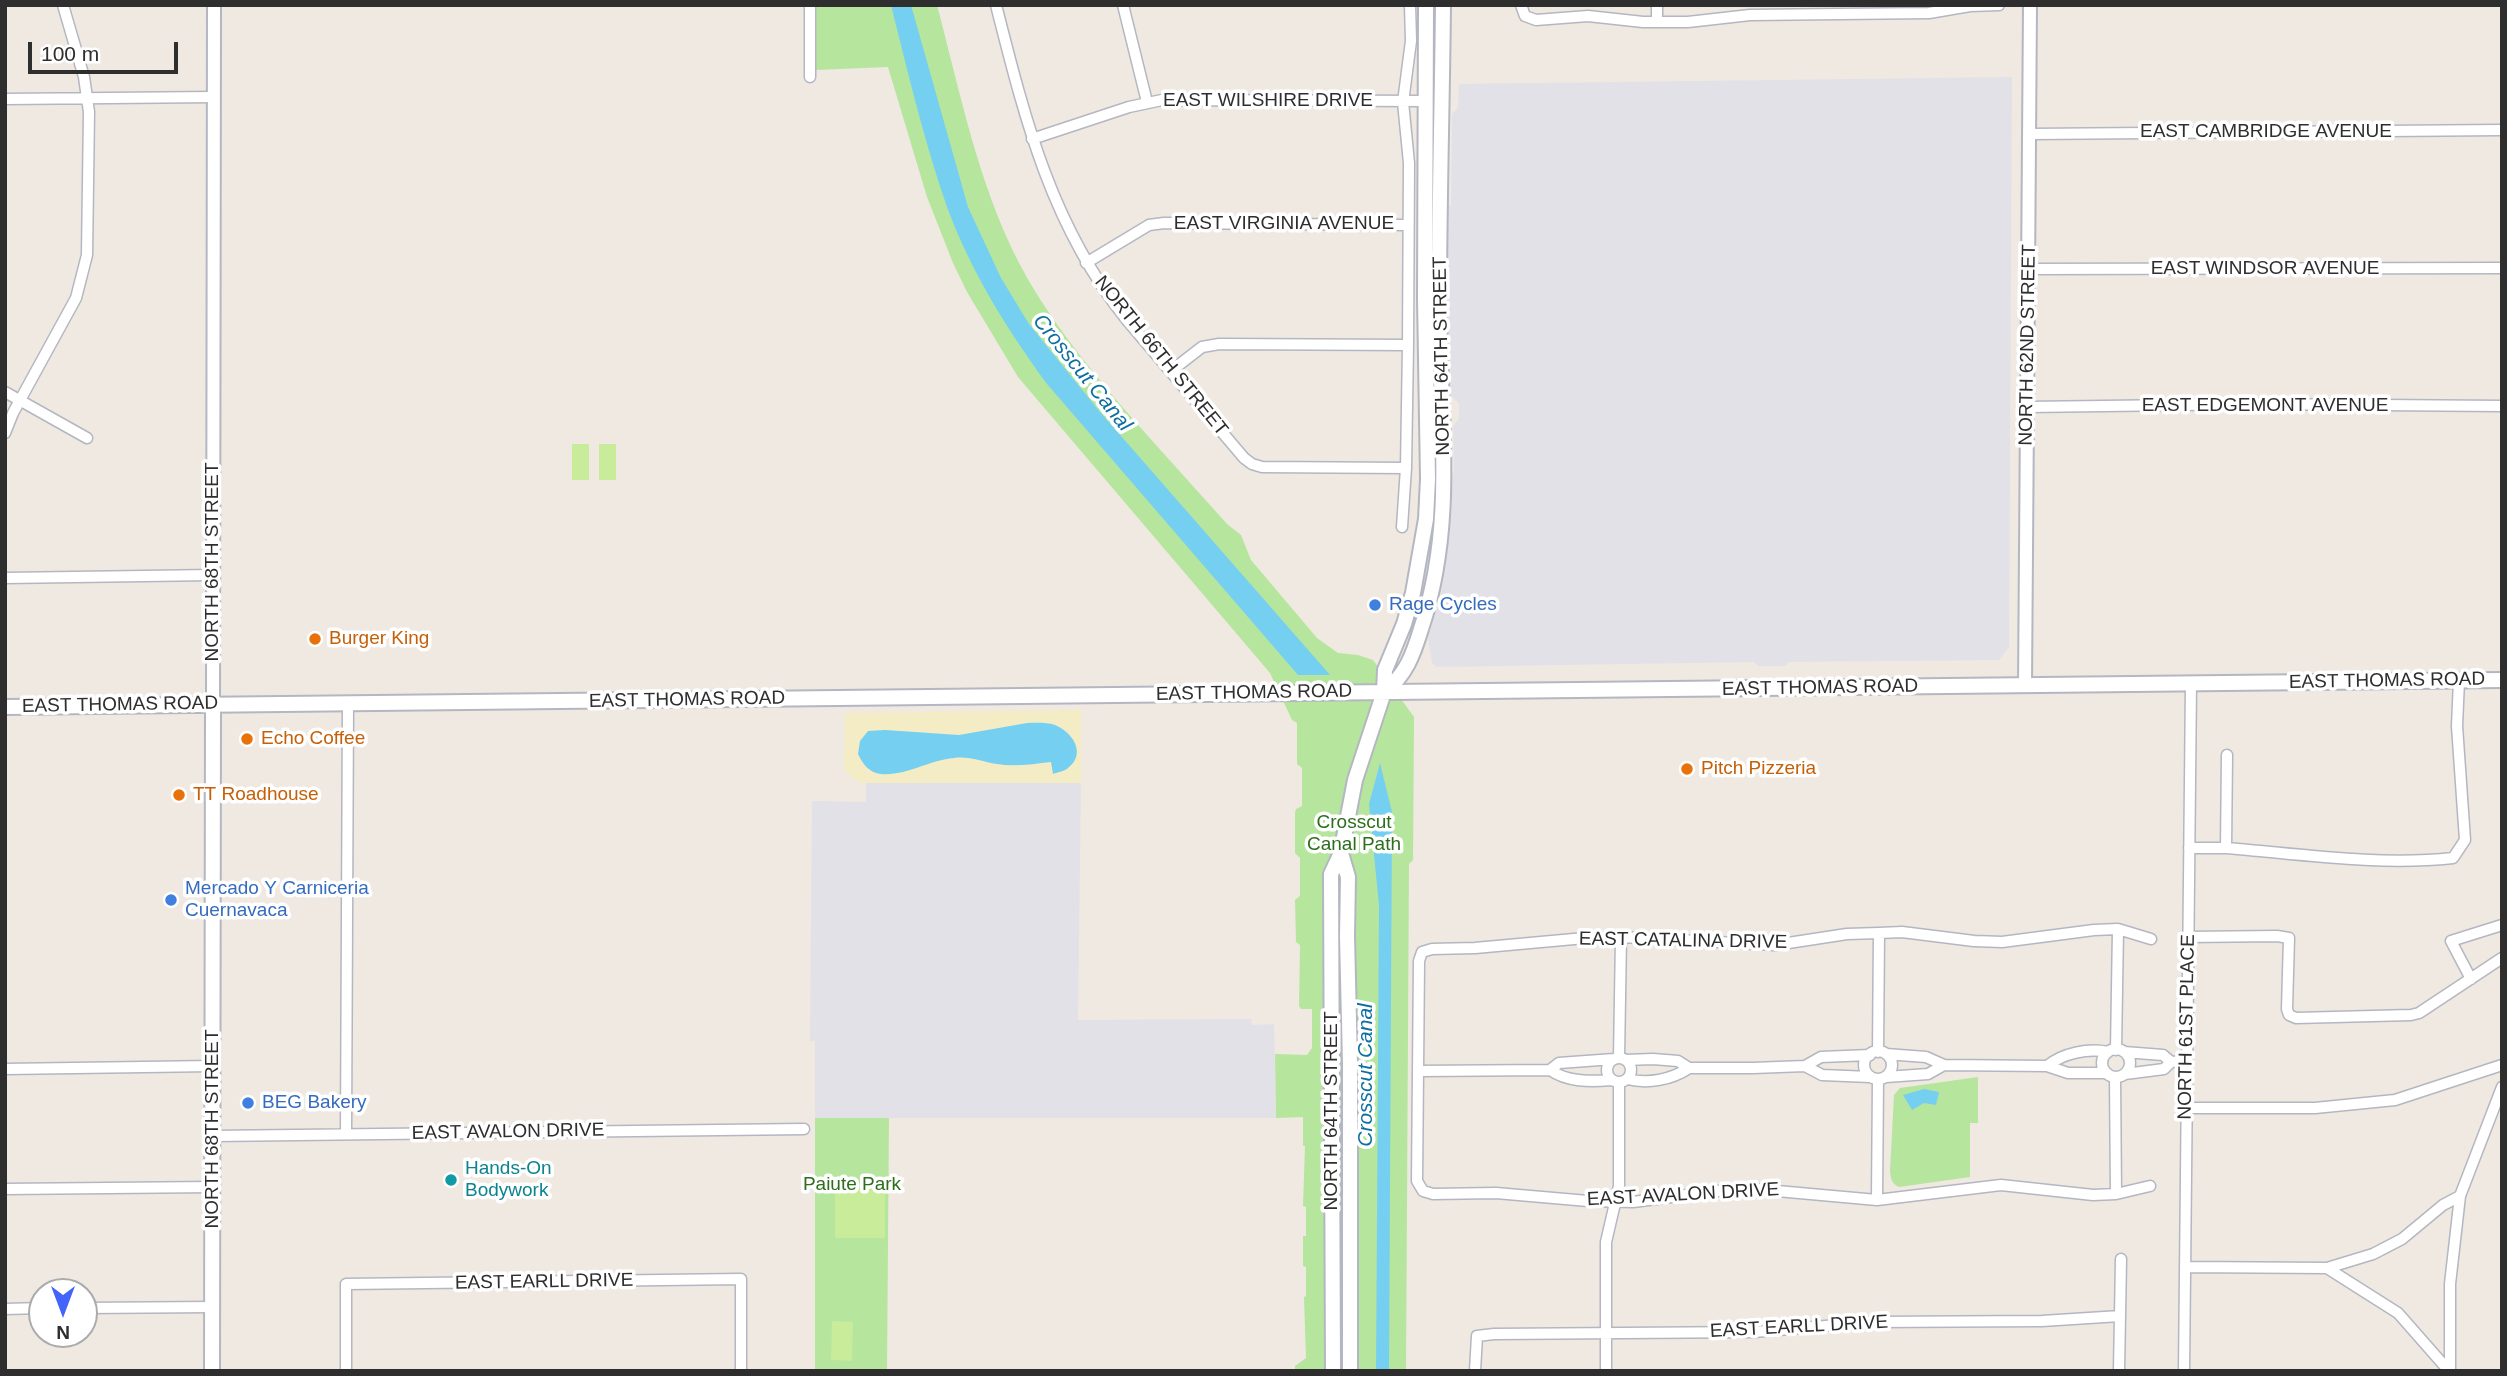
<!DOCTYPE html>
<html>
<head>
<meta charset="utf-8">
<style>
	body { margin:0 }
	#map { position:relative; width:2507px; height:1376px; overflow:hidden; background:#efe9e1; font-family:Arial,sans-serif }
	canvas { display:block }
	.frame { position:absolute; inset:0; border:7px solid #2e2e2e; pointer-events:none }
	.north { position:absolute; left:28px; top:1278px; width:70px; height:70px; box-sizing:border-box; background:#fff; border:2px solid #ababab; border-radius:50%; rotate:180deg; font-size:19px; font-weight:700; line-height:28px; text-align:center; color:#2e2e2e }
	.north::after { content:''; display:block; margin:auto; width:24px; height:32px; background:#4264fb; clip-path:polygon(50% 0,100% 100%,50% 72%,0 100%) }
	.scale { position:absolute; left:28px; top:42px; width:150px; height:32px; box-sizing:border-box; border:4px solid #2e2e2e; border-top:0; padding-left:9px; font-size:21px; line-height:24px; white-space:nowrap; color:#2e2e2e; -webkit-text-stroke:5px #fff; paint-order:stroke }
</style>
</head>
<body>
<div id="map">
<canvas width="2507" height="1376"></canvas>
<div class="frame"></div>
<div class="north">N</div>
<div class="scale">100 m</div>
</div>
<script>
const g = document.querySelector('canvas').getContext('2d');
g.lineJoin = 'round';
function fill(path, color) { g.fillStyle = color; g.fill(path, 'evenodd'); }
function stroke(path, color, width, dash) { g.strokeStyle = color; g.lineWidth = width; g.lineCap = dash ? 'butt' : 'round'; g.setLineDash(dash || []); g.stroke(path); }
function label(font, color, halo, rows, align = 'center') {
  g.font = font + ' Arial,sans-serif'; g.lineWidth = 7; g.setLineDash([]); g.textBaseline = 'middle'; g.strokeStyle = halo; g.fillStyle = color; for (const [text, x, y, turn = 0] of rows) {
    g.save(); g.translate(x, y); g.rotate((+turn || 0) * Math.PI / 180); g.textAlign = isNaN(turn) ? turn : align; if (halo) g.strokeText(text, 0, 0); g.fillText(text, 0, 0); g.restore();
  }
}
fill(new Path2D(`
	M2012 77 2009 647 1999 660 1789 662 1785 666H1758L1754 662 1437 667 1432 663 1428 638 1441 594 1452 508V474L1454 472 1453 426 1459 419V403L1451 396 1450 340 1448 338 1446 300 1447 208 1451 205 1452 114 1458 108 1459 84Z
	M866 783H1081L1078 1020 1251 1019 1252 1025 1274 1024 1276 1118H815V1041H810L812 801 866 802Z`), '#e3e1e8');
fill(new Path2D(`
	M810 5H937C960 92 978 183 1019 263 1068 356 1157 444 1227 524L1241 535 1251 560 1317 638 1338 653 1358 655 1373 660 1414 717 1413 860 1409 864 1406 1371H1295V1366L1306 1358 1304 1297 1306 1296V1267L1303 1266V1236H1306V1207L1303 1206 1305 1146H1303V1117L1276 1118 1275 1054 1307 1055 1312 1048V1009H1301L1299 1006 1300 945 1296 942 1295 900 1300 896V858L1295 853V813L1296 809 1302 806V768L1297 764V723L1292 720 1270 673 1018 377 967 292 953 263 927 197 888 67 816 70 810 77Z
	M1978 1077V1123H1970V1177L1899 1187C1891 1183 1891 1179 1890 1171L1894 1095 1900 1088Z
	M815 1118H889L887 1371H815Z`), '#b6e59e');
fill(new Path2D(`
	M1081 710V783H861L846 773 844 766 845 713Z`), '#f3ecc5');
fill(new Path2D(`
	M572 444H589V480H572Z
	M599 444H616V480H599Z
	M835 1183H885V1238H835Z
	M832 1321 853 1322 852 1361 831 1360Z`), '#c9ec9a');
fill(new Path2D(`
	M891 5H911L968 207 1001 278 1029 324 1100 412 1330 675H1298L1047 384C1007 329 971 272 947 207 924 141 908 73 891 5Z
	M1027 723C1035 723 1046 722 1055 725 1072 732 1087 753 1068 768 1065 771 1058 772 1053 774L1051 762C1033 764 1015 767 997 764 982 762 970 756 954 758 929 760 907 776 881 774 869 773 863 764 858 754L860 741 868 731 885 730 959 735Z
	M1380 763 1392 812 1389 1371H1376L1379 905 1369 804Z
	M1924 1089 1939 1092 1936 1105 1924 1103 1912 1110 1903 1095Z`), '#75cff0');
const minor = new Path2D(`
	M996 5C1025 119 1051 225 1126 319L1244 458 1252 464 1262 467 1406 468
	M1123 5 1147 102
	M1521 5 1525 16 1536 20 1588 16 1643 22H1688L1750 15 1929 13 1970 6 1999 5
	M1657 5V22
	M810 77V5
	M5 99 214 97
	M2030 134 2502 130
	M1032 139 1129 107 1162 100 1425 101
	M1086 263 1149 225 1164 223 1408 225
	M2029 269 2502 268
	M1171 371 1202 347 1219 344 1408 345
	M5 392 87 438
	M2027 407 2256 404 2502 406
	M5 433 13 413 76 298 87 255 89 112 84 77 63 5
	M1402 527 1406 468 1408 345 1409 163 1403 102 1411 41 1410 5
	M5 578 213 575
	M2227 755 2226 848C2300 854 2378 866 2453 858L2465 840 2457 726 2459 680
	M2189 848H2226
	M2188 937 2277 936 2289 938 2287 1009 2289 1015 2296 1018 2411 1015 2419 1013 2502 958
	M2471 979 2451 941 2502 925
	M2102 1063a14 14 0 1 1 28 0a14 14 0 1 1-28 0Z
	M2116 1050 2118 929
	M1864 1065a14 14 0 1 1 28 0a14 14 0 1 1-28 0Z
	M1878 1052 1879 933
	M2124 1052 2163 1055 2171 1062 2185 1061
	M1886 1054 1926 1057 1944 1065 2047 1066 2068 1073H2107
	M1607 1070a12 12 0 1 1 24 0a12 12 0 1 1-24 0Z
	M1619 1058 1621 937
	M1626 1060 1653 1059 1678 1061 1689 1068H1753L1805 1066 1821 1057 1870 1055
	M1805 1066 1822 1075 1870 1077
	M2047 1066C2063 1053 2088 1048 2108 1052
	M5 1069 213 1066
	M1550 1070 1559 1063 1614 1059
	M1418 1071 1550 1070C1567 1082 1590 1082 1611 1080
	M2125 1074 2164 1069 2171 1062
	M1886 1077 1928 1074 1944 1065
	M2115 1077 2116 1194
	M1627 1079C1648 1084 1671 1080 1689 1068
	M2186 1108H2315L2395 1100 2502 1065
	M346 1134 348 703
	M213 1136 804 1129
	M2150 1186 2116 1194 2093 1195 2001 1185 1877 1200 1755 1189H1733L1633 1202 1588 1201 1496 1193 1433 1194 1423 1191 1417 1181 1419 961 1422 952 1432 949 1475 948 1585 938 1621 937 1775 945 1847 934 1879 933 1902 932 1974 941 2002 942 2094 930 2118 929 2151 939
	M5 1189 213 1187
	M1877 1200 1878 1079
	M2185 1267 2327 1268 2373 1254 2402 1239 2443 1205 2460 1196
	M2327 1268 2398 1313 2449 1371
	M84 1308 212 1307
	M5 1309 42 1308
	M346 1371V1284L741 1279V1371
	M1475 1371 1477 1336 1494 1334 1754 1332 1873 1322 2042 1321 2120 1316
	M1606 1371V1242L1619 1186V1083
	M2119 1371 2121 1259
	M2184 1371 2191 683
	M2450 1371V1284L2460 1196 2502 1087`);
const tertiary = new Path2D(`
	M2025 685 2030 5
	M213 704 214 5`);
const secondary = new Path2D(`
	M1384 692C1406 675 1413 655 1421 629 1457 522 1439 413 1439 303 1439 204 1442 104 1443 5
	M5 707 2502 680
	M1341 853 1348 877 1347 936 1350 1064V1371
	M212 1371 213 704
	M1333 1371 1331 874 1341 853 1355 780 1384 692 1385 670 1404 624 1413 593 1426 519 1428 479 1425 298 1426 5`);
stroke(minor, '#b4b7c1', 13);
stroke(tertiary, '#b4b7c1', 16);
stroke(secondary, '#b4b7c1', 18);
stroke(minor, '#fff', 10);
stroke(tertiary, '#fff', 12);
stroke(secondary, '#fff', 14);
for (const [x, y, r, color] of [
	[1375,605,7,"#3f7fe0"],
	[315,639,7,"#e8710a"],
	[247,739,7,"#e8710a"],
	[1687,769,7,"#e8710a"],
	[179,795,7,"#e8710a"],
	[171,900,7,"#3f7fe0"],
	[248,1103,7,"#3f7fe0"],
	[451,1180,7,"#0f9aa8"]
]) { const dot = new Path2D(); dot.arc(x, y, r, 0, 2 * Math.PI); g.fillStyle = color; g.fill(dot); stroke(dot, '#fff', 2.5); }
label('19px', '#2e2e2e', '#fff', [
	["EAST WILSHIRE DRIVE",1268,101],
	["EAST CAMBRIDGE AVENUE",2266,132],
	["EAST VIRGINIA AVENUE",1284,224],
	["EAST WINDSOR AVENUE",2265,269],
	["NORTH 62ND STREET",2028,345,-89],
	["NORTH 66TH STREET",1161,356,51],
	["NORTH 64TH STREET",1442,356,-91],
	["EAST EDGEMONT AVENUE",2265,406],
	["NORTH 68TH STREET",213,562,-90],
	["EAST THOMAS ROAD",2387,681,-1],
	["EAST THOMAS ROAD",1820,688,-1],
	["EAST THOMAS ROAD",1254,693,-1],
	["EAST THOMAS ROAD",687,700,-1],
	["EAST THOMAS ROAD",120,705,-1],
	["EAST CATALINA DRIVE",1683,941,1],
	["NORTH 61ST PLACE",2187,1027,-89],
	["NORTH 64TH STREET",1332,1111,-90],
	["NORTH 68TH STREET",213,1129,-90],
	["EAST AVALON DRIVE",508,1132,-1],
	["EAST AVALON DRIVE",1683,1195,-3],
	["EAST EARLL DRIVE",544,1282,-1],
	["EAST EARLL DRIVE",1799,1327,-3]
]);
label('19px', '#366cbe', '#fff', [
	["Rage Cycles",1389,605],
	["Mercado Y Carniceria",185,889],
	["Cuernavaca",185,911],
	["BEG Bakery",262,1103]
], 'left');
label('19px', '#c56008', '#fff', [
	["Burger King",329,639],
	["Echo Coffee",261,739],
	["Pitch Pizzeria",1701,769],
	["TT Roadhouse",193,795]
], 'left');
label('19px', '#2c6e1b', '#fff', [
	["Crosscut",1354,823],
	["Canal Path",1354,845],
	["Paiute Park",852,1185]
]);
label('19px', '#0d838f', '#fff', [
	["Hands-On",465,1169],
	["Bodywork",465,1191]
], 'left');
label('italic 21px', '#0d6fa3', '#fff', [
	["Crosscut Canal",1082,373,51],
	["Crosscut Canal",1366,1075,-90]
]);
</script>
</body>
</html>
